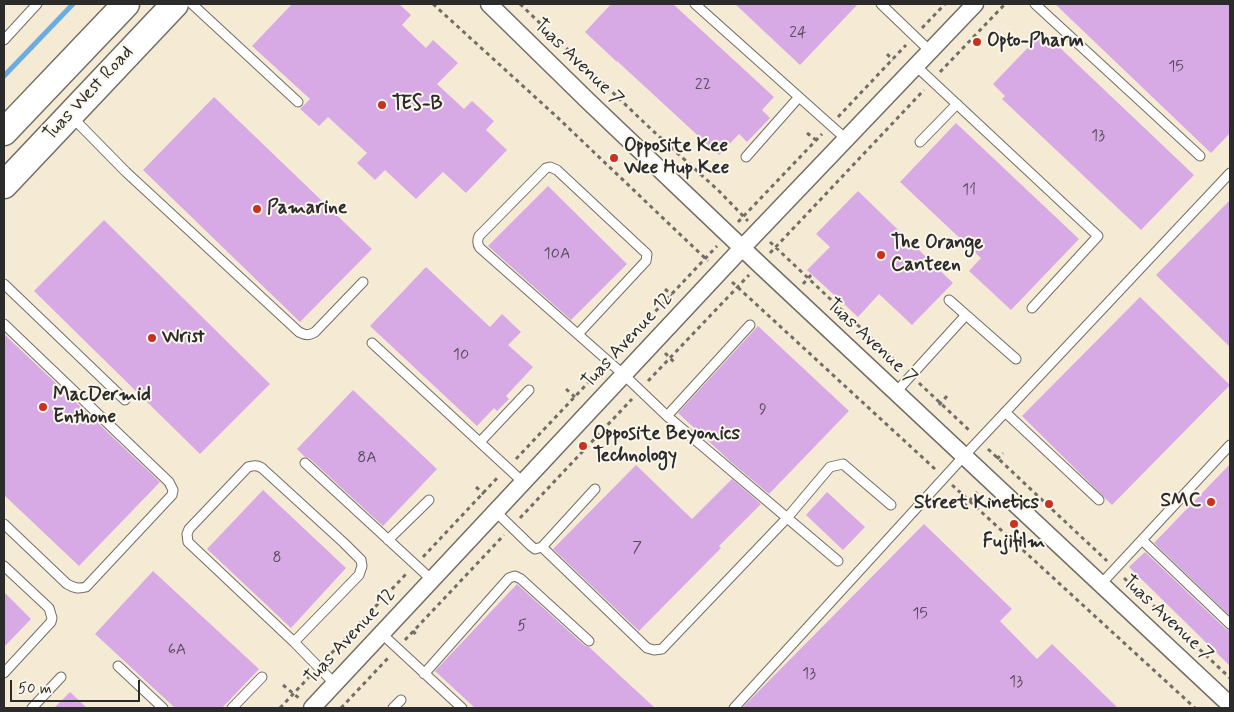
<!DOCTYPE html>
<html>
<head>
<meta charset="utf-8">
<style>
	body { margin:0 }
	#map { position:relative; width:1234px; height:712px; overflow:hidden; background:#f5ebd5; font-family:Mynerve,sans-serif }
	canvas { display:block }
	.frame { position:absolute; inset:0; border:5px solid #2b2b2b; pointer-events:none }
	.scale { position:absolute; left:10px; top:680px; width:130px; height:22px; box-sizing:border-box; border:2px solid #2b2b2b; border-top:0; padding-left:6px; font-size:15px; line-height:18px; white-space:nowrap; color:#2b2b2b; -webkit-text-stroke:4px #fbf7ec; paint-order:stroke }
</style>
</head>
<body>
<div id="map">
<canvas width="1234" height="712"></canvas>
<div class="frame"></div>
<div class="scale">50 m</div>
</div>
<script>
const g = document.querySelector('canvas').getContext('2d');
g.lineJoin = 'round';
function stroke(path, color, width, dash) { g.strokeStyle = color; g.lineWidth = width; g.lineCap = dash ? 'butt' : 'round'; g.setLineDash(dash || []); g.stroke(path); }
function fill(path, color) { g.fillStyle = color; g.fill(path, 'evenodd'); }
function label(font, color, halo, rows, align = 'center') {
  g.font = font + ' Mynerve,sans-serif'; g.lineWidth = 4; g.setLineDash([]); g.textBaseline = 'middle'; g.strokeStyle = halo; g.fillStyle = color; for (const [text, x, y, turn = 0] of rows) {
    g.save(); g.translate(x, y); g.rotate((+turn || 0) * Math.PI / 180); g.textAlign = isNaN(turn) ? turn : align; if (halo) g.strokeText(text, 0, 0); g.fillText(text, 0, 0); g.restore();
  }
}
stroke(new Path2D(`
	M4 76 73 4`), '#6bade0', 5);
fill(new Path2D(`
	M292 4H399L411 15 402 25 426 48 433 40 458 63 437 84 464 109 472 101 494 121 486 130 507 150 466 193 443 172 416 199 385 170 375 180 357 163 367 153 328 117 319 126 300 109 310 99 252 46Z
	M611 4H673L774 97 762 110 770 118 747 142 739 134 719 155 617 61V62L585 32Z
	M735 4H858L800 65Z
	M1055 4H1230V133L1211 153Z
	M1041 34 1053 45 1055 43 1194 175 1141 230 1002 99 1005 96 993 84Z
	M214 97 372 249 300 322 143 170Z
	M956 123 1079 239 1011 310 969 271 981 258 900 182Z
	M548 186 627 264 571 320 488 246Z
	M858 191 953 283 912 325 879 294 858 317 807 270 830 247 816 234Z
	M1230 200V347L1156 275Z
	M104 220 270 384 200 454 34 291Z
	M426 267 490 327 502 314 521 332 508 345 533 367 506 396 509 399 497 411 494 408 477 426 370 326Z
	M1140 297 1230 385 1112 505 1022 416Z
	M758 326 849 411 769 494 731 462 678 413Z
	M4 334 160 482 79 566 4 495Z
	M353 390 437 469 383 526 309 458 305 457 297 449Z
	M1230 464V616L1154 543Z
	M636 465 692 519 732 479 761 504 719 546 721 548 639 631 553 549Z
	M263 490 346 568 291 628 207 549Z
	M827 492 865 527 843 550 806 515Z
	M924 524 1012 609 1000 621 1037 659 1052 644 1118 708H742Z
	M1145 552 1226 629 1230 630V666L1129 567Z
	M153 571 259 669 222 708H175L95 634Z
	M517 584 585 646 589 647 655 708H475L435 671Z
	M4 592 31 619 4 647Z
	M70 692 87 708H54Z`), '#d7aae6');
const lane = new Path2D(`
	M192 4 298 102
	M695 4 846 139
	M881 4 930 51
	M1035 4 1200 156
	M4 40 37 4
	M916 66 1098 236 1032 308
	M72 117 126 172 299 332C305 335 308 336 315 332L363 282
	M920 142 957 104
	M746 157 799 97
	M4 284 125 400
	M949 300 1016 359
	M4 324 169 482 173 490 172 495 86 587C78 589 74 588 67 584L4 524
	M578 334 646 261 647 254 557 170 550 167 546 168 479 236C477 241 477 244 480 248L624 375 667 416 838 561
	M372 343 524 483
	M896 392 966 315
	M1005 412 1099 500
	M667 416 750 325
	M480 442 529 390
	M305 463 432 580
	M496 512 531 546 535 549 542 547 595 489
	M388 540 429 500
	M1142 540 1230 624
	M542 547 647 648 654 650 662 649 787 518 830 467 843 464 891 505
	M4 566 49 608 52 618 51 622 4 673
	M1101 584 1230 445
	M382 634 462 708
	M294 642 359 575 362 566 361 560 344 543 263 469C259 465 254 465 248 467L189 529 187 534 188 542 294 642 335 684
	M118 666 163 708
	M424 674 509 578 515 576 521 579 589 641
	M32 708 61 677
	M232 708 262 677
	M393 708 401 700
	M734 708 964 456 1230 173`);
const street = new Path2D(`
	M489 4 587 100 759 264 1230 705
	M312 708 742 248 975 4`);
const primary = new Path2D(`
	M4 132 126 4
	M4 185 175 4`);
stroke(lane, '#726e66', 11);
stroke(street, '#726e66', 19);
stroke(primary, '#726e66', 29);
stroke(new Path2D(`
	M433 4 557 117 708 261
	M520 4 652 130 719 191 748 221
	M922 28 945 4
	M887 54 893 60
	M940 72 1005 4
	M838 117 906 45
	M807 133 816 140
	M738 222 822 134
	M770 242 902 367
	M770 253 924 90
	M732 282 935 469
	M803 284 812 274
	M665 289 672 295
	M617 352 717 246
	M665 353 675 363
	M648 381 749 275
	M919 383 971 432
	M566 389 575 397
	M939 405 947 396
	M988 449 1107 561
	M516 459 601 369
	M997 459 1003 453
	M952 485 1195 708
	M476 487 484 494
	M964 507 978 491
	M520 518 632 399
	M423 557 499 476
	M1124 578 1230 678
	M1128 584 1134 578
	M413 631 418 637
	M405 640 504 535
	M326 659 408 572
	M283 685 300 699
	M280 708 310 676
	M341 708 389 657`), '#726e66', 3, [4, 4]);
stroke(lane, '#fff', 9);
stroke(street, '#fff', 16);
stroke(primary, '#fff', 26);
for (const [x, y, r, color] of [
	[977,42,5,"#c8321e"],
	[382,105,5,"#c8321e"],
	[614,158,5,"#c8321e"],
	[257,209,5,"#c8321e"],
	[881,255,5,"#c8321e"],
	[152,338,5,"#c8321e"],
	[43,407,5,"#c8321e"],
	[583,446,5,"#c8321e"],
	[1211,502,5,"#c8321e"],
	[1049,504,5,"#c8321e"],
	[1014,524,5,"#c8321e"]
]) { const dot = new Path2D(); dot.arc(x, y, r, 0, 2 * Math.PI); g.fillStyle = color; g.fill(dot); stroke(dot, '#fbf7ec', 2); }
label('16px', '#564b5a', null, [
	["24",798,34],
	["15",1176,68],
	["22",703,86],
	["13",1098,137],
	["11",969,191],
	["10A",557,255],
	["10",461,356],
	["9",763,411],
	["8A",367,459],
	["7",637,549],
	["8",277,559],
	["15",920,615],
	["5",522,627],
	["6A",177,651],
	["13",809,675],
	["13",1016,683]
]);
label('bold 19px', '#2b2b2b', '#fbf7ec', [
	["Opto-Pharm",987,42],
	["TES-B",392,105],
	["Opposite Kee",624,147],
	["Wee Hup Kee",624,169],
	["Pamarine",267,209],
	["The Orange",891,244],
	["Canteen",891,266],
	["Wrist",162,338],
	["MacDermid",53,396],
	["Enthone",53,418],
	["Opposite Beyonics",593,435],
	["Technology",593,457],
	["SMC",1201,502,"right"],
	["Street Kinetics",1039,504,"right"],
	["Fujifilm",1014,543,"center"]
], 'left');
label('19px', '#2b2b2b', '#fbf7ec', [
	["Tuas Avenue 7",578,63,44],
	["Tuas West Road",89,94,-47],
	["Tuas Avenue 12",628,341,-47],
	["Tuas Avenue 7",871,342,43],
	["Tuas Avenue 7",1167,619,43],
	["Tuas Avenue 12",351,637,-47]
]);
</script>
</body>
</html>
